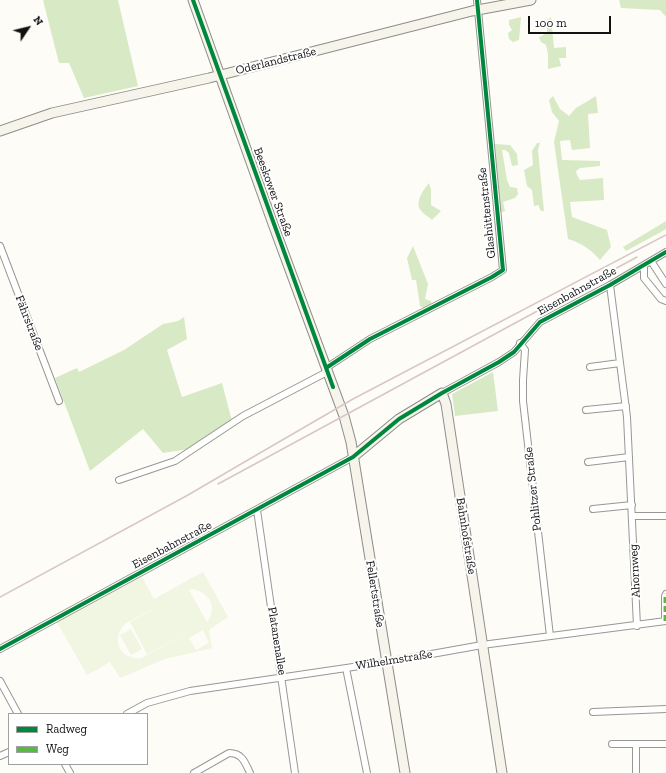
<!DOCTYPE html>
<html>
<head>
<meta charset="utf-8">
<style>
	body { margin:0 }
	#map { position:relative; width:666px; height:773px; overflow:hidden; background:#fdfcf7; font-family:"Zilla Slab",serif }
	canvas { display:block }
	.legend { position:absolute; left:8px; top:713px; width:140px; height:52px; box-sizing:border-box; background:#fff; border:1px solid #a0a0a0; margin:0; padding:5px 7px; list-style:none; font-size:12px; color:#111 }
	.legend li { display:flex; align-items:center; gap:8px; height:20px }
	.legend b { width:20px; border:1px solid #a0a0a0 }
	.north { position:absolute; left:8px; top:8px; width:40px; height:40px; -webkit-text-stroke:3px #fff; paint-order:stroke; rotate:55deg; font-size:11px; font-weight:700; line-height:16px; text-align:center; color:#111 }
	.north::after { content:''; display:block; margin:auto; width:14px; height:18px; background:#111; clip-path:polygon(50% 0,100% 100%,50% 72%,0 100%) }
	.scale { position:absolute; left:528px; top:16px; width:83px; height:18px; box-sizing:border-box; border:2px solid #111; border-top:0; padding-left:5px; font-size:12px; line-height:14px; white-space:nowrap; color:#111; -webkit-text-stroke:3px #fff; paint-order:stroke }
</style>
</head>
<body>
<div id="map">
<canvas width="666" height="773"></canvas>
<ul class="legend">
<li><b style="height:5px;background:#00873e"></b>Radweg</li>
<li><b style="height:5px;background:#58b947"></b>Weg</li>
</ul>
<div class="north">N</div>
<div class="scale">100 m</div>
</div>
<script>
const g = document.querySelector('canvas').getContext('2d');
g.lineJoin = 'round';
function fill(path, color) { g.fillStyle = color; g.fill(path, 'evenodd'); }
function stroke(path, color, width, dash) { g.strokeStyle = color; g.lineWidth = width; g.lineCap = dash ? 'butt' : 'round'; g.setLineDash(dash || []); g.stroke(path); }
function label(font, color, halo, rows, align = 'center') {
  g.font = font + ' "Zilla Slab",serif'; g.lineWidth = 4; g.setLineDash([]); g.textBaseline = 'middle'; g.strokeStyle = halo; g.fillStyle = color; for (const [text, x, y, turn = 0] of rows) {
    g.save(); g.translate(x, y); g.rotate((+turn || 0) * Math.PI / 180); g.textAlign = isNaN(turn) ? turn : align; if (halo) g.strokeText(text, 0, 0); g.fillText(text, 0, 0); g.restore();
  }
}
fill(new Path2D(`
	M43 0H118L138 86 84 98 69 63H59Z
	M619 0H666V17L660 10 621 8Z
	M521 17 519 40 513 42 509 39 508 33 512 30 509 25V20Z
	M551 17 554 48 566 47V58H559L561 66 548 69V54L546 45 541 42 539 37 547 33V20Z
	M553 96 560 109 569 116 576 108 596 96 598 113 588 114 590 148 572 150 570 140 560 141 562 160 600 161V166L580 168 576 171 577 175 580 180 603 178 604 200 570 202 572 217 607 230 611 247 600 260C589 248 583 244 568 239L554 142 559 121 552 112 549 100Z
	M537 143H540L538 150 544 211H541L538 205 534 206 532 190 527 186 524 170 533 165 532 151Z
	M495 144 510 145 517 154 518 165 512 166 509 153 505 150H502L507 180 510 187 517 188 518 194 515 198 503 202 505 211 499 213Z
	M429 183 431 190V205L441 211 432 220C429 217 422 213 420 209 415 201 424 189 429 183Z
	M666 221V229L661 232 626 251 623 247Z
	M413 246 428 284 425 299 431 301V305L423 308 420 306 416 280H412L407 258Z
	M184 317 187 339 167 350 182 397 222 383 232 421 189 449 163 453 143 429 90 471 55 378 77 368 79 372 124 350 163 324 178 321Z
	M493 372 498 411 455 416 452 394Z`), '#d8eac5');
fill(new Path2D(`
	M203 572 228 617 209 630 212 648 165 659 120 678 110 662 87 675 57 622 142 577 154 599ZM190 589C208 590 219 607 207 622L189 590ZM168 601 130 622 147 654 206 623 141 658C119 660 110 638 126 623ZM203 630 209 643 196 650 189 638Z
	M131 629 142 649 131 655 120 635Z`), '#f0f6e1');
const street = new Path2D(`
	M0 246 59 401
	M651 261 666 284
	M644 265V278L661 299 666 301
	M610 285 627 417 637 626
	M520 343 525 350 523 380V401L550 636
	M590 367 620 363
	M326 368 370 339 492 277 503 270 477 0
	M442 393 499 362 514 352 540 322 610 285 666 252
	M586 410 626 406
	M588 462 629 457
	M119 480 175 461 243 416 327 372
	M593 509 632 505
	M257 510 295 773
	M632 516H666
	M665 621V596L666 594
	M0 649 353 457
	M346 668 367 773
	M0 681 18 714
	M593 712 666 709
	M127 714 147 703 190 691 387 662 482 645 666 621
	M612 744H666
	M636 745V773
	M0 756 9 752
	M65 764 70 773
	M194 773 229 753C242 753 245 762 250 773`);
const secondary = new Path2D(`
	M193 0 273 224 344 416 351 442 405 773
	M0 131 52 113 209 78 472 11 531 0
	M353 457 399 419 442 393 446 404 502 773`);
stroke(street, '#979795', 8);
stroke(secondary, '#8e8d8b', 11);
stroke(street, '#fffffe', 6);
stroke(secondary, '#f6f4eb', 9);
stroke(new Path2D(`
	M218 484 637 257
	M0 597 188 495 253 457 353 399 666 235`), '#d9c6c7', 1.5);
stroke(new Path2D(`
	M665 621V596L666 594`), '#58b947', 3, [6, 3]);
stroke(new Path2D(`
	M193 0 333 387
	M326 368 370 339 492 277 503 270 477 0
	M0 649 353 457 399 419 442 393 499 362 514 352 540 322 610 285 666 252`), '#00873e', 4);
label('12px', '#111', '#fff', [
	["Oderlandstraße",276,61,-14],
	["Beeskower Straße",273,192,70],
	["Glashüttenstraße",487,213,-96],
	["Eisenbahnstraße",577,291,-29],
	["Fährstraße",29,323,69],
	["Pohlitzer Straße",533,489,-96],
	["Bahnhofstraße",466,536,81],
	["Eisenbahnstraße",172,545,-28],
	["Ahornweg",635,571,-93],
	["Fellertstraße",375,594,81],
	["Platanenallee",277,641,81],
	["Wilhelmstraße",394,660,-9]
]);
</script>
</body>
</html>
